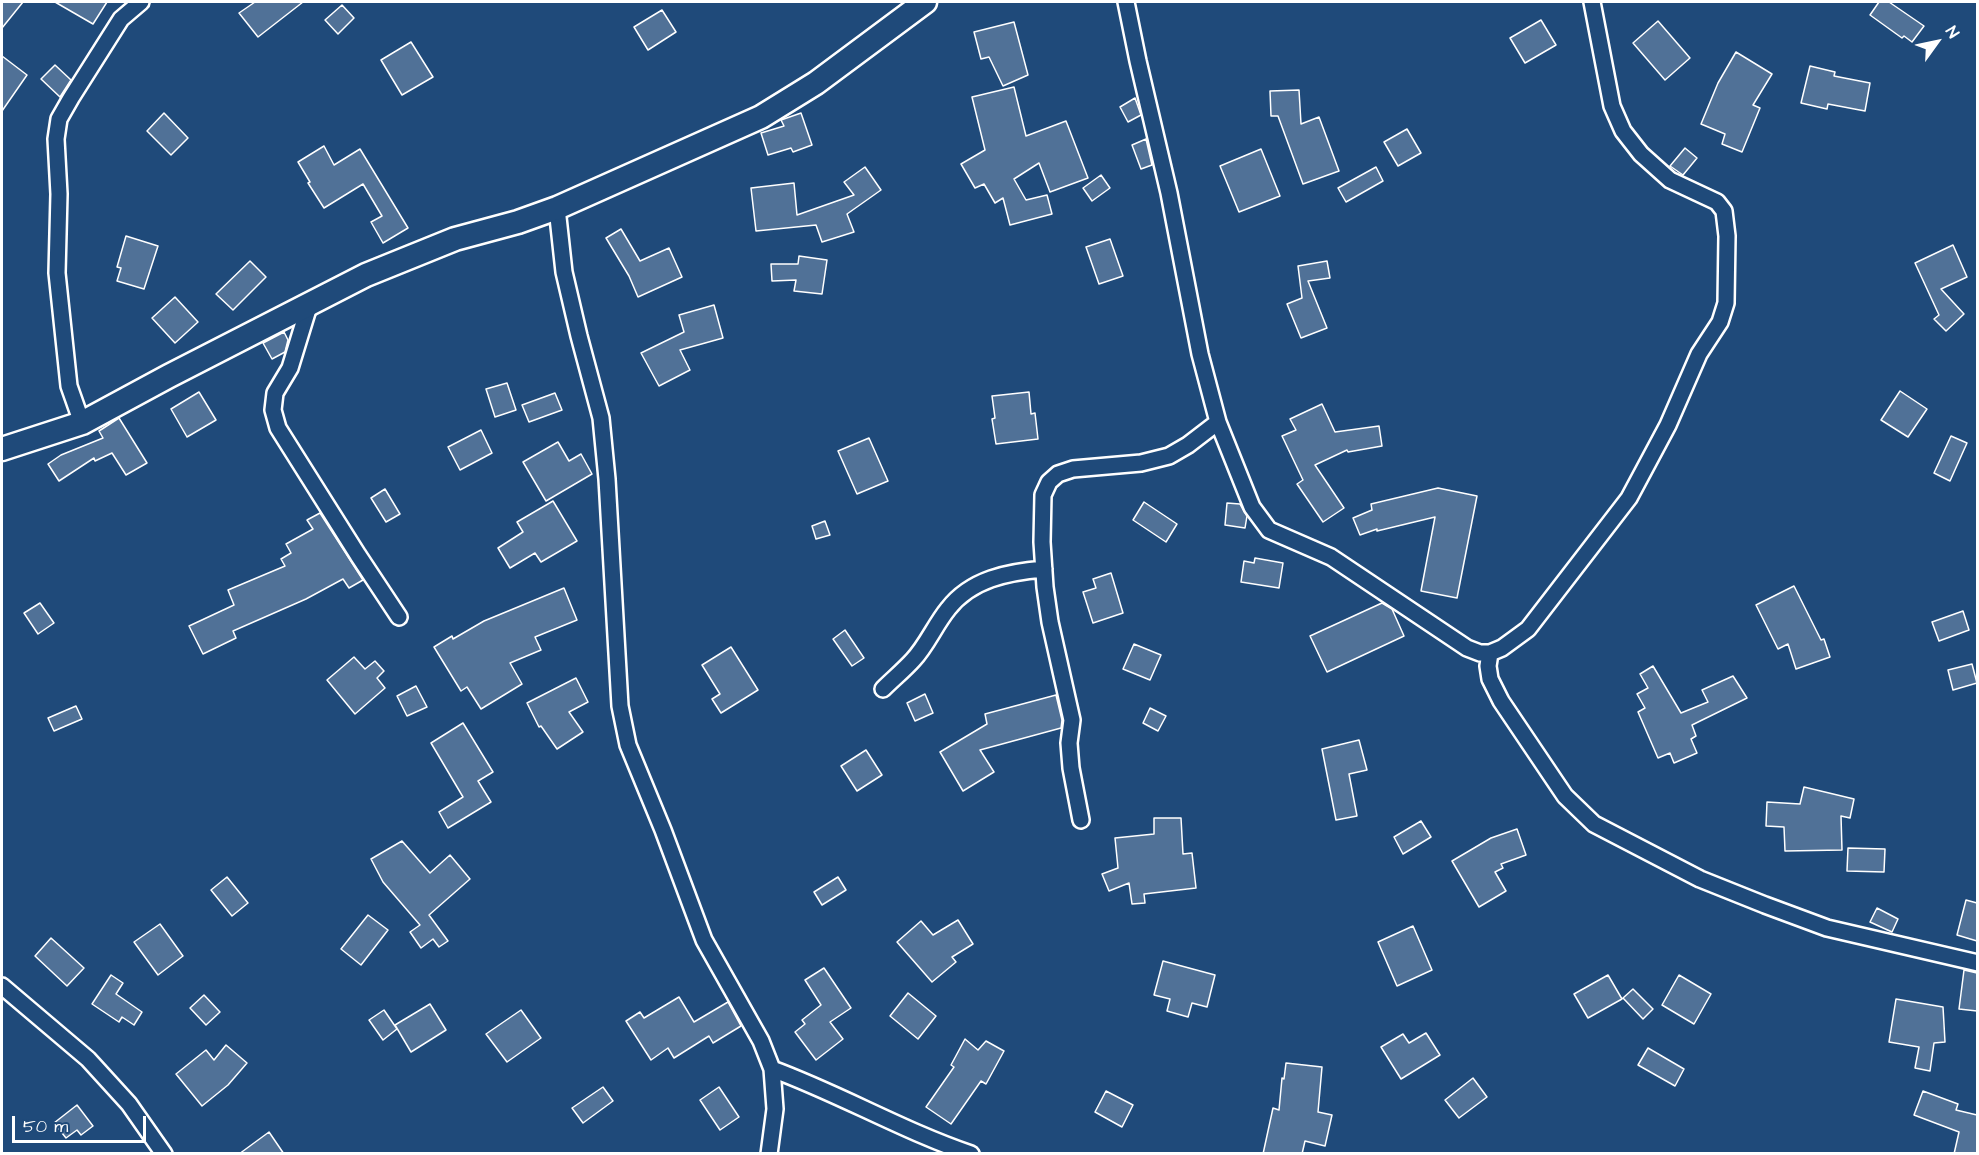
<!DOCTYPE html>
<html>
<head>
<meta charset="utf-8">
<style>
	body { margin:0 }
	#map { position:relative; width:1979px; height:1155px; overflow:hidden; background:#1f4a7a; font-family:"Architects Daughter",sans-serif }
	canvas { display:block }
	.frame { position:absolute; inset:0; border:3px solid #fff; pointer-events:none }
	.north { position:absolute; left:1907px; top:12px; width:60px; height:60px; -webkit-text-stroke:4px #1f4a7a; paint-order:stroke; rotate:57deg; font-size:16px; font-weight:700; line-height:24px; text-align:center; color:#fff }
	.north::after { content:''; display:block; margin:auto; width:21px; height:27px; background:#fff; clip-path:polygon(50% 0,100% 100%,50% 72%,0 100%) }
	.scale { position:absolute; left:12px; top:1116px; width:134px; height:27px; box-sizing:border-box; border:3px solid #fff; border-top:0; padding-left:8px; font-size:18px; line-height:21px; white-space:nowrap; color:#fff; -webkit-text-stroke:4px #1f4a7a; paint-order:stroke }
</style>
</head>
<body>
<div id="map">
<canvas width="1979" height="1155"></canvas>
<div class="frame"></div>
<div class="north">N</div>
<div class="scale">50 m</div>
</div>
<script>
const g = document.querySelector('canvas').getContext('2d');
g.lineJoin = 'round';
function fill(path, color) { g.fillStyle = color; g.fill(path, 'evenodd'); }
function stroke(path, color, width, dash) { g.strokeStyle = color; g.lineWidth = width; g.lineCap = dash ? 'butt' : 'round'; g.setLineDash(dash || []); g.stroke(path); }
const building = new Path2D(`
	M2 2H23L2 28Z
	M55 2H107L93 24Z
	M255 2H303L258 37 239 13Z
	M1879 2H1889L1924 26 1912 42 1904 36 1902 38 1870 15Z
	M342 5 354 18 338 34 325 20Z
	M662 10 676 32 648 50 634 27Z
	M1541 20 1556 45 1525 63 1510 38Z
	M1658 21 1690 58 1665 80 1633 43Z
	M1014 22 1028 75 1003 86 989 57 981 59 974 32Z
	M411 42 433 77 402 95 381 60Z
	M1736 52 1772 74 1753 105 1760 108 1742 152 1722 144 1725 134 1701 124 1718 83Z
	M2 56 27 75 2 111Z
	M55 65 71 80 60 97 41 79Z
	M1810 66 1835 72 1834 76 1870 83 1865 111 1828 104 1827 109 1801 103Z
	M1014 87 1026 136 1066 121 1088 178 1050 192 1039 163 1014 179 1026 200 1047 195 1052 214 1010 225 1003 198 995 203 984 184 975 188 961 164 985 150 972 97Z
	M1299 90 1301 124 1319 117 1339 171 1303 184 1278 116H1271L1270 91Z
	M1135 98 1141 115 1128 122 1120 107Z
	M164 113 188 138 171 155 147 131Z
	M801 113 812 145 793 152 791 148 768 155 761 133 784 126 781 120Z
	M1407 129 1421 153 1398 166 1384 142Z
	M1146 139 1152 165 1141 169 1132 145Z
	M324 146 334 165 360 149 408 228 383 243 371 222 382 216 363 184 324 208 308 183 310 182 298 162Z
	M1685 148 1697 158 1683 175 1670 166Z
	M1261 149 1280 196 1239 212 1220 166Z
	M865 167 881 190 847 214 854 232 822 242 816 225 756 231 751 188 794 183 797 215 854 195 844 182Z
	M1376 167 1383 181 1346 202 1338 188Z
	M1101 175 1110 188 1092 201 1083 188Z
	M621 229 640 261 669 248 682 277 638 297 629 276 606 238Z
	M126 236 158 246 144 289 117 281 121 268 117 267Z
	M1110 239 1123 276 1099 284 1086 247Z
	M1953 245 1967 277 1941 289 1964 314 1946 331 1934 319 1939 315 1915 263Z
	M799 256 827 260 822 294 794 291 796 280 772 281 771 264H798Z
	M250 261 266 277 233 310 216 294Z
	M1327 261 1330 278 1308 281 1327 328 1301 338 1287 304 1302 298 1298 266Z
	M175 297 198 322 175 343 152 318Z
	M714 305 723 338 680 350 690 370 659 386 641 353 684 332 679 315Z
	M284 332 288 340 285 352 272 359 263 343Z
	M507 383 516 410 495 417 486 389Z
	M1900 391 1927 409 1908 437 1881 420Z
	M199 392 216 420 187 437 171 409Z
	M1029 392 1031 414 1035 413 1038 439 996 444 992 419 995 418 992 396Z
	M555 393 562 410 529 422 522 405Z
	M1322 404 1335 432 1379 426 1382 446 1348 452 1347 450 1315 465 1344 508 1323 522 1297 484 1303 480 1282 436 1296 430 1290 419Z
	M119 418 147 463 126 475 112 453 95 461 94 458 59 481 48 464 61 455 103 438 99 431Z
	M481 430 492 453 460 470 448 447Z
	M1951 436 1967 443 1950 481 1934 473Z
	M869 438 888 481 857 494 838 451Z
	M558 442 569 461 581 454 592 474 546 501 523 462Z
	M1438 488 1477 496 1457 598 1421 591 1435 517 1377 531V529L1360 535 1353 518 1372 510 1371 504Z
	M385 489 400 514 386 522 371 498Z
	M553 501 577 541 541 562 535 553 510 568 498 548 523 532 517 522Z
	M1144 502 1177 524 1166 542 1133 520Z
	M1227 503 1240 504 1247 516 1245 528 1225 525Z
	M320 513 363 580 349 588 343 579 306 599 233 631 236 638 203 654 189 626 234 605 228 590 285 566 281 559 291 553 286 544 313 529 307 520Z
	M825 521 830 535 816 539 812 526Z
	M1255 558 1283 563 1279 588 1241 582 1244 561 1254 563Z
	M1111 573 1123 613 1093 623 1083 592 1096 588 1093 579Z
	M1794 586 1821 640 1824 639 1830 657 1796 669 1788 644 1778 649 1756 605Z
	M564 588 577 620 535 637 541 650 510 663 522 684 481 709 467 687 461 691 434 647 452 636 453 639 484 621Z
	M40 603 54 623 38 634 24 613Z
	M1382 603 1392 609 1404 636 1327 672 1310 636Z
	M1963 611 1969 630 1939 641 1932 622Z
	M845 630 864 658 852 666 833 639Z
	M1134 644 1161 655 1150 680 1123 669Z
	M731 647 758 690 721 713 712 699 720 694 702 665Z
	M354 657 365 669 375 661 384 671 377 678 385 688 355 714 327 680Z
	M1972 664 1977 683 1953 690 1948 670Z
	M1653 666 1681 713 1708 702 1702 690 1733 676 1747 698 1692 725 1696 736 1691 739 1697 753 1674 763 1670 753 1658 758 1638 712 1645 708 1637 694 1648 688 1640 674Z
	M576 678 588 702 569 712 583 732 557 749 541 726 539 727 527 703Z
	M416 686 427 707 407 716 397 696Z
	M925 694 933 713 915 721 907 703Z
	M1056 695 1062 720 1061 728 980 750 994 772 963 791 940 752 987 724 985 714Z
	M76 706 82 719 54 731 48 718Z
	M1150 708 1166 716 1158 731 1143 723Z
	M463 723 493 772 478 781 491 802 448 828 439 812 463 797 431 743Z
	M1359 740 1367 770 1349 774 1357 816 1336 820 1322 749Z
	M866 750 882 775 857 791 841 766Z
	M1804 787 1854 799 1850 818 1841 816 1842 850 1785 851 1784 827 1766 826 1767 802 1800 804Z
	M1154 818H1181L1183 854 1192 853 1196 888 1144 894 1145 903 1132 904 1129 883 1109 891 1102 874 1118 868 1115 838 1154 834Z
	M1421 821 1431 837 1403 854 1394 837Z
	M1517 829 1526 855 1501 864 1503 868 1495 872 1506 891 1479 907 1452 861 1491 838Z
	M402 841 430 873 450 855 470 879 429 915 448 941 439 947 433 939 421 948 410 932 420 925 383 882 371 859Z
	M1848 848 1885 849 1884 872 1847 871Z
	M227 877 248 903 232 916 211 890Z
	M838 877 846 890 822 905 814 892Z
	M1966 900 1977 903V941L1957 935Z
	M1877 908 1898 919 1892 932 1870 922Z
	M368 915 388 930 361 965 341 949Z
	M958 920 973 944 952 957 956 962 932 982 897 942 921 921 933 935Z
	M160 924 183 956 158 975 134 942Z
	M1413 926 1432 970 1397 986 1378 942Z
	M51 938 84 968 67 986 35 956Z
	M1163 961 1215 975 1207 1007 1192 1003 1188 1017 1167 1011 1170 999 1154 995Z
	M824 968 851 1008 830 1022 843 1039 816 1060 795 1032 805 1024 802 1020 821 1005 805 980Z
	M1964 970 1977 973V1011L1959 1009Z
	M111 975 123 983 116 994 142 1012 134 1025 122 1017 119 1022 92 1004Z
	M1608 975 1622 999 1588 1018 1574 994Z
	M1679 975 1711 994 1694 1024 1662 1005Z
	M1633 989 1653 1009 1643 1019 1623 998Z
	M908 993 936 1016 918 1039 890 1016Z
	M204 995 220 1012 206 1025 190 1008Z
	M679 997 694 1022 728 1002 741 1026 713 1043 709 1036 674 1058 668 1048 651 1060 626 1021 640 1012 644 1018Z
	M1896 999 1943 1007 1945 1042 1934 1043 1930 1071 1915 1068 1919 1047 1889 1042Z
	M430 1004 446 1030 411 1052 395 1025Z
	M384 1010 397 1029 383 1040 369 1020Z
	M521 1010 541 1038 507 1062 486 1034Z
	M1426 1033 1440 1055 1401 1079 1381 1047 1403 1034 1409 1043Z
	M965 1039 978 1050 986 1041 1004 1051 986 1084 981 1081 951 1124 926 1107 954 1067 951 1065Z
	M226 1045 247 1063 228 1085 202 1106 176 1074 206 1050 214 1060Z
	M1648 1048 1684 1069 1675 1086 1638 1065Z
	M1286 1063 1322 1067 1318 1112 1332 1115 1325 1146 1305 1141 1302 1154H1263L1273 1108 1279 1110 1282 1078 1284 1079Z
	M1473 1078 1487 1097 1459 1118 1445 1100Z
	M603 1087 613 1101 583 1123 572 1108Z
	M719 1087 739 1117 720 1130 700 1100Z
	M1106 1091 1133 1105 1122 1127 1095 1112Z
	M1923 1091 1958 1104 1956 1110 1977 1115V1154H1954L1959 1132 1914 1115Z
	M77 1105 93 1126 81 1135 77 1130 66 1138 54 1123Z
	M269 1132 284 1154H239Z`);
fill(building, '#507197');
stroke(building, '#fff', 1.5);
const street = new Path2D(`
	M1126 2 1138 61 1169 193 1200 354 1218 422 1252 507 1269 530 1331 557 1467 648 1480 653H1490L1502 648 1528 629 1629 498 1668 425 1699 354 1720 322 1726 303 1727 236 1724 211 1717 202 1670 180 1641 154 1623 131 1612 106 1592 2
	M557 208 564 272 579 336 601 418 607 479 620 706 628 745 663 830 704 940 761 1041 772 1069 775 1109 769 1154
	M309 306 290 368 275 393 273 410 278 428 358 555 399 617
	M82 423 69 386 57 273 59 194 56 139 59 119 71 98 121 19 141 2
	M1490 653 1488 666 1490 679 1501 701 1565 796 1594 824 1700 879 1765 905 1827 928 1978 963
	M883 689C893 679 904 670 913 660 927 645 935 625 948 609 971 579 1008 572 1044 569
	M1081 820 1071 768 1069 743 1072 720 1050 622 1045 587 1042 542 1043 495 1049 482 1058 474 1073 469 1141 463 1169 456 1188 445 1218 422
	M2 986 88 1059 129 1104 164 1154
	M772 1069C840 1094 903 1131 971 1154`);
const secondary = new Path2D(`
	M2 449 82 423 169 376 366 275 455 239 518 222 557 208 761 117 816 83 925 2`);
stroke(street, '#fff', 20);
stroke(secondary, '#fff', 27);
stroke(street, '#1f4a7a', 15);
stroke(secondary, '#1f4a7a', 22);
</script>
</body>
</html>
